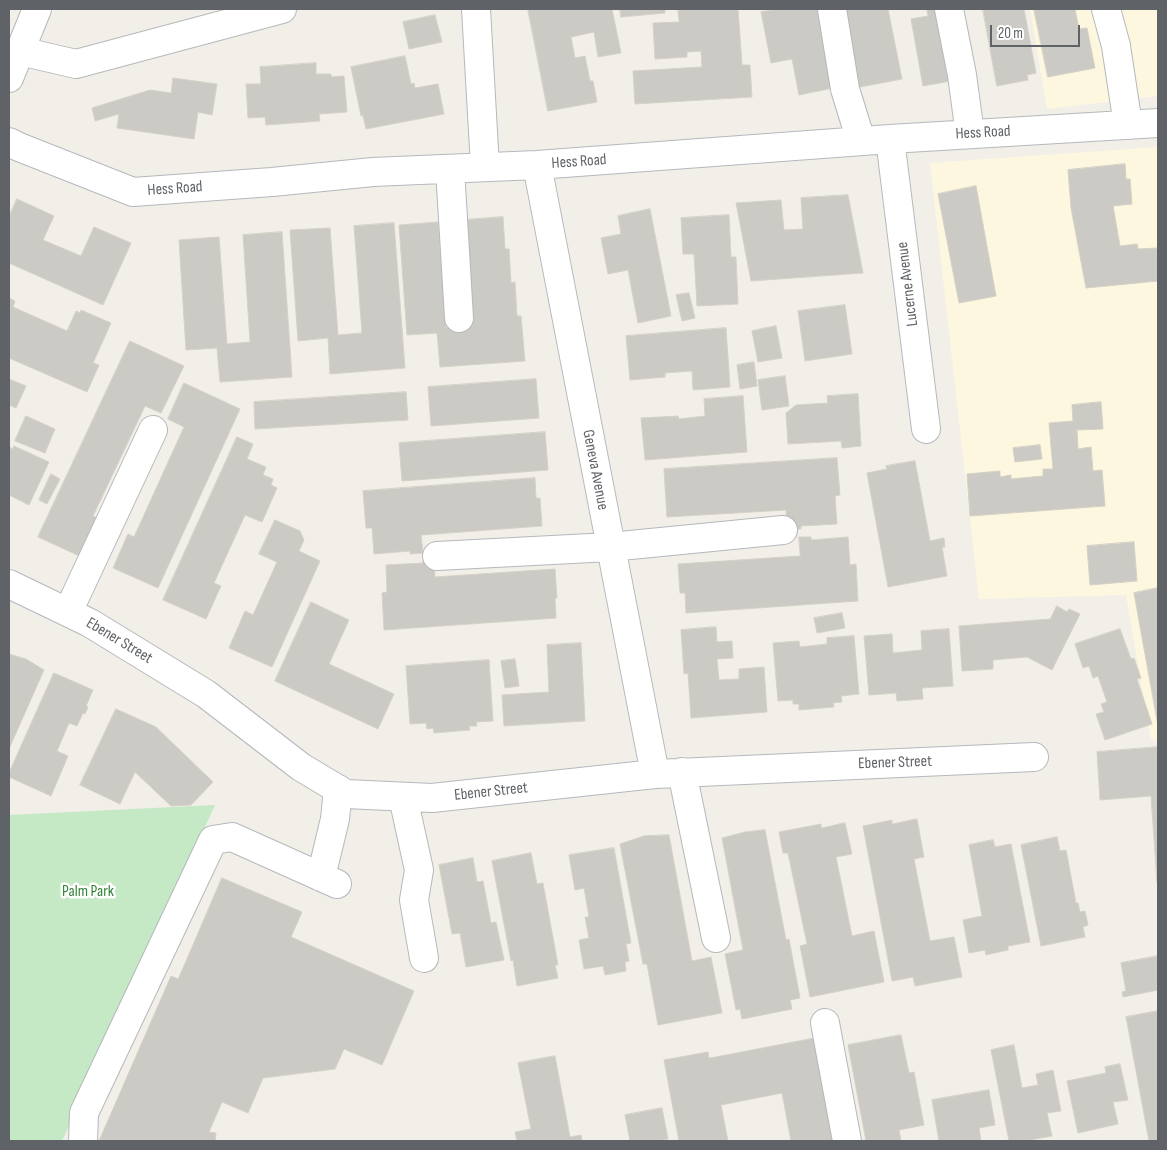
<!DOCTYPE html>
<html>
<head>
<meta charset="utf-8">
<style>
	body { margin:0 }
	#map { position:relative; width:1167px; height:1150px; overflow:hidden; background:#f1efe8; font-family:"Sofia Sans Condensed",sans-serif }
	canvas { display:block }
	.frame { position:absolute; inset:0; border:10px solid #5f6368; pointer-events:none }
	.scale { position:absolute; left:990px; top:25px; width:90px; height:22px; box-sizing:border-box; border:2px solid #5f6368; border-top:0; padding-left:6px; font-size:15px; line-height:18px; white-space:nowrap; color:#5f6368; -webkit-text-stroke:4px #fff; paint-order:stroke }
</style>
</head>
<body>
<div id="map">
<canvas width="1167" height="1150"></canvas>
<div class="frame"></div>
<div class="scale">20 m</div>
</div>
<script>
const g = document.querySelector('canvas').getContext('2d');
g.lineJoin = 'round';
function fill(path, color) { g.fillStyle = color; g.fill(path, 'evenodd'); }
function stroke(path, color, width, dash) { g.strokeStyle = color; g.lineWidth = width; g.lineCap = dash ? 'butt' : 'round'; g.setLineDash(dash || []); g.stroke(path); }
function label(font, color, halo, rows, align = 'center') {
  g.font = font + ' "Sofia Sans Condensed",sans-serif'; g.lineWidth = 5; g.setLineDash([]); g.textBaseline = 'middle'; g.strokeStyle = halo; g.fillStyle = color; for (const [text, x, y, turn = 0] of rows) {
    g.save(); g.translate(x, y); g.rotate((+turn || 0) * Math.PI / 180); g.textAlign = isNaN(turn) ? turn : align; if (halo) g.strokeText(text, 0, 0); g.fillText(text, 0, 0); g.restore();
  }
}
fill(new Path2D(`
	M1030 9H1158V96L1047 109Z
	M1158 147V741L1151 740 1126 595 979 599 930 163Z`), '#fef7e0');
fill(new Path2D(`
	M215 805 62 1141H9V815Z`), '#c5e8c5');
const building = new Path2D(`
	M528 9H612L621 53 598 57 594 32 571 37 575 58 585 56 590 81H593L597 102 548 111Z
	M620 9H665V13L621 17Z
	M678 9H738L742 65H750L752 97 635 104 633 71 702 67 701 51 687 52V57L655 59 653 23 679 22Z
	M779 9H817L833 88 799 95 792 59 771 63 761 12Z
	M842 9H888L902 79 850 89Z
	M933 9H942L956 80 923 86 911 19 928 16 927 10Z
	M983 9H1024L1036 73 1027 75 1028 80 997 86Z
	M1034 9H1075L1079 29 1087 28 1095 68 1048 77Z
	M435 15 442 42 409 49 403 22Z
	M405 56 411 84 414 83 415 88 438 84 444 114 366 129 363 115 361 116 351 67Z
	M316 63V74H331V77L344 76 347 112 319 114 320 121 266 125 265 117 248 118 246 84H261L260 67Z
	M173 78 217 84 212 115 198 112 194 139 117 128 119 114 95 121 92 108 150 90 171 93Z
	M1125 164 1126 179H1130L1132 204 1113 206 1120 246 1137 244 1138 249 1157 248 1158 281 1086 288 1071 208 1068 170Z
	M976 186 996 296 959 303 938 194Z
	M848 195 863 273 751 281 736 203 781 200 784 230 803 229 801 198Z
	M17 199 54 216 43 240 81 256 94 227 131 243 103 305 9 263V217Z
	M650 209 671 316 638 323 628 270 608 274 601 238 621 234 618 216Z
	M729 215 731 257H736L738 304 697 306 694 254H683L681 218Z
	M503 217 505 249H509L511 283 515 282 517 316H521L525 361 440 367 437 333 407 335 399 225 438 222 446 328 471 327 463 220Z
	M394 223 405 368 330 374 328 338 298 341 290 230 330 228 338 335 362 333 354 226Z
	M282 232 292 377 220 382 217 348 186 350 179 240 219 237 227 344 250 342 243 235Z
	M689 293 695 318 682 321 676 295Z
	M9 298 15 301 13 307 67 331 76 311 80 313 81 310 111 323 93 363 99 365 87 392 9 358Z
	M845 305 852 354 805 361 798 311Z
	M776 326 782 358 758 362 752 331Z
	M726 328 730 387 693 390 692 371 665 373V377L630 380 626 336Z
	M130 341 184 366 161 413 145 406 93 516 103 521 86 559 38 537Z
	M754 362 757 386 740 389 737 365Z
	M785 376 789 406 762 410 758 380Z
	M9 379 26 386 16 408 9 405Z
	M536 379 539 418 431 426 428 387Z
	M184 383 240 409 158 588 113 568 128 534 134 537 184 427 168 419Z
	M406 392 408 420 255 429 254 402Z
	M858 394 861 446 842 448 841 441 788 444 786 413 796 405 828 403 827 396Z
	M743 396 747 452 645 460 641 418 678 416 679 419 705 416 704 399Z
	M1101 402 1103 429 1077 430 1078 449 1091 447 1093 471 1102 470 1105 506 970 516 967 474 1000 471V477L1011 475V479L1043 476V469H1053L1049 423 1073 421 1072 405Z
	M26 416 55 429 45 453 15 441Z
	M545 432 548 470 402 481 399 443Z
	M237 437 253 444 247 459 266 467 263 475 273 479 271 485 277 488 262 522 245 515 214 583 221 586 206 619 163 600Z
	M1040 445 1042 459 1015 462 1013 448Z
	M14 446 49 462 29 505 9 495V447L13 449Z
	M837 458 840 495 835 496 837 524 801 526V529H787L786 510 667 517 664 469Z
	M915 461 930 541 944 538 945 547H942L947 576 888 587 867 473 887 469 886 466Z
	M51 474 60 479 47 504 39 500Z
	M535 478 536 498H540L542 526 421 535 423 553 410 554V551L374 554 372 528H366L363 491Z
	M275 520 300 531 304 540 299 551 320 561 272 667 229 648 245 611 253 615 277 562 259 554Z
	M799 537H811V540L848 537 850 565 856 564 858 601 686 613 685 593H680L678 564 800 556Z
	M1134 542 1137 581 1090 585 1087 546Z
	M434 559 435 577 555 569 557 598H555L556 618 384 630 382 593 387 592 386 565 423 563V560Z
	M1158 588V726L1134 593Z
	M311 602 349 620 329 664 394 694 378 729 275 681Z
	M1057 606 1067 612 1069 609 1080 614 1052 670 1027 657 993 660V669L962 671 959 626 1050 619Z
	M842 613 845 628 817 633 814 618Z
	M716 627 717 642 732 641 733 658 717 659 719 680 739 679V669L764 667 767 712 691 718 688 673 684 674 681 630Z
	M949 629 953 686 922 688 923 699 897 701 896 693 869 695 864 636 892 634 893 653 922 650 921 631Z
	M1120 629 1131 659 1134 658 1141 678 1137 679 1152 724 1105 740 1096 714 1104 712 1101 704 1107 702 1098 676 1093 678 1089 666 1083 668 1075 644Z
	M854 636 859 694 841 696 842 702 833 703 834 707 799 710V704H793V700L778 701 773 643 799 641 800 647 827 644V638Z
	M581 643 585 721 504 726 502 695 549 692 547 645Z
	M9 654 26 659 44 670 9 749Z
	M515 659 519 686 505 688 501 661Z
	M489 660 493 721 476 722 477 726H469L470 730 434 733 433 728 427 729 426 723 410 724 406 666Z
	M54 673 93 690 86 706 88 707 85 714 83 713 77 726 69 723 57 751 68 756 51 796 9 777V773Z
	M116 709 156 727 213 782 191 805 171 806 135 772 120 804 80 785Z
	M1158 747V883H1157L1151 796 1100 800 1097 752Z
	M917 819 924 857 914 859 930 941 954 937 962 977 915 986 913 977 892 981 863 826 892 820V824Z
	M845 823 852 854 836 857 852 936 874 931 884 982 810 997 800 946 807 944 788 853H783L779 832 821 824V828Z
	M765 830 786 940 789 939 800 998 790 1000 792 1009 742 1019 740 1009 736 1010 725 954 743 950 722 838 745 832Z
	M669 835 692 961 711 957 722 1013 658 1025 647 964H643L620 844 644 836Z
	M1057 837 1060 851 1066 850 1076 903H1078L1080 912 1085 911 1088 925 1083 927 1085 937 1041 946 1021 845Z
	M993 840 995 847 1011 844 1030 942 1008 946V950L986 955 985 950 969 953 963 920 982 916 969 845Z
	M614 848 631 943 626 944 629 961 625 962 626 971 605 975 603 966 584 969 579 940 589 938 585 917H589L584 888 575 890 569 855Z
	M531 853 537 884 543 883 558 965H555L558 978 517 986 513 960 511 961 492 861Z
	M473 858 477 882 483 881 491 923 496 922 504 960 466 967 460 933 452 934 439 865Z
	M222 878 302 912 291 937 414 991 382 1065 344 1049 335 1069 263 1078 248 1113 222 1102 209 1132 216 1133 215 1141H99L171 976 178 979Z
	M1158 956V990L1123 997 1122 992 1126 991 1121 963Z
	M1158 1011V1141H1149L1126 1017Z
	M901 1035 909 1073 914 1072 924 1125 899 1130 901 1141H866L848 1045Z
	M821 1037 840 1141H791L782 1093 721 1105 728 1141H679L664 1060 708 1052 709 1058Z
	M1014 1045 1022 1088 1038 1085 1036 1074 1053 1070 1061 1111 1047 1113 1052 1136 1024 1141H1009L991 1050Z
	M555 1056 570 1137 581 1135 582 1141H517L515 1132 531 1129 518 1063Z
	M1120 1064 1128 1100 1113 1102 1118 1124 1078 1133 1067 1081 1106 1073 1105 1067Z
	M989 1090 995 1125 979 1128 981 1141H939L932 1100Z
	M662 1108 668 1139 654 1141H630L625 1115Z`);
fill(building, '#cccac5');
stroke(building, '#d6d1c6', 1);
const minor = new Path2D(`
	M476 9 485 167
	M832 9 845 89 861 141
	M949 9 962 75 970 134
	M1106 9 1116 46 1128 125
	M20 51 76 64 282 9
	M9 78 37 9
	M890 139 926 429
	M9 142 19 147 133 192 272 182 373 172 537 165 890 139 1158 123
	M537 165 655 774
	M450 169 459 318
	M437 556 610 547 783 530
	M9 584 90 623 206 694 301 767 346 794 432 798 655 774 1034 757
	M68 612 153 430
	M682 772 716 938
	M403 797 419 870 414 900 424 958
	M321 877 335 819 338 789
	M825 1023 847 1141
	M83 1141 84 1113 213 840 232 837 337 884`);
stroke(minor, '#b5b8bc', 30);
stroke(minor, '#fff', 28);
label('16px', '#5f6368', '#fff', [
	["Hess Road",983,133,-3],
	["Hess Road",579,162,-4],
	["Hess Road",175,189,-4],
	["Lucerne Avenue",908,284,-97],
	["Geneva Avenue",595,470,79],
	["Ebener Street",119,641,31],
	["Ebener Street",895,763,-2],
	["Ebener Street",491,792,-6]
]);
label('16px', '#348238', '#fff', [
	["Palm Park",88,892]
]);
</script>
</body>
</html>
